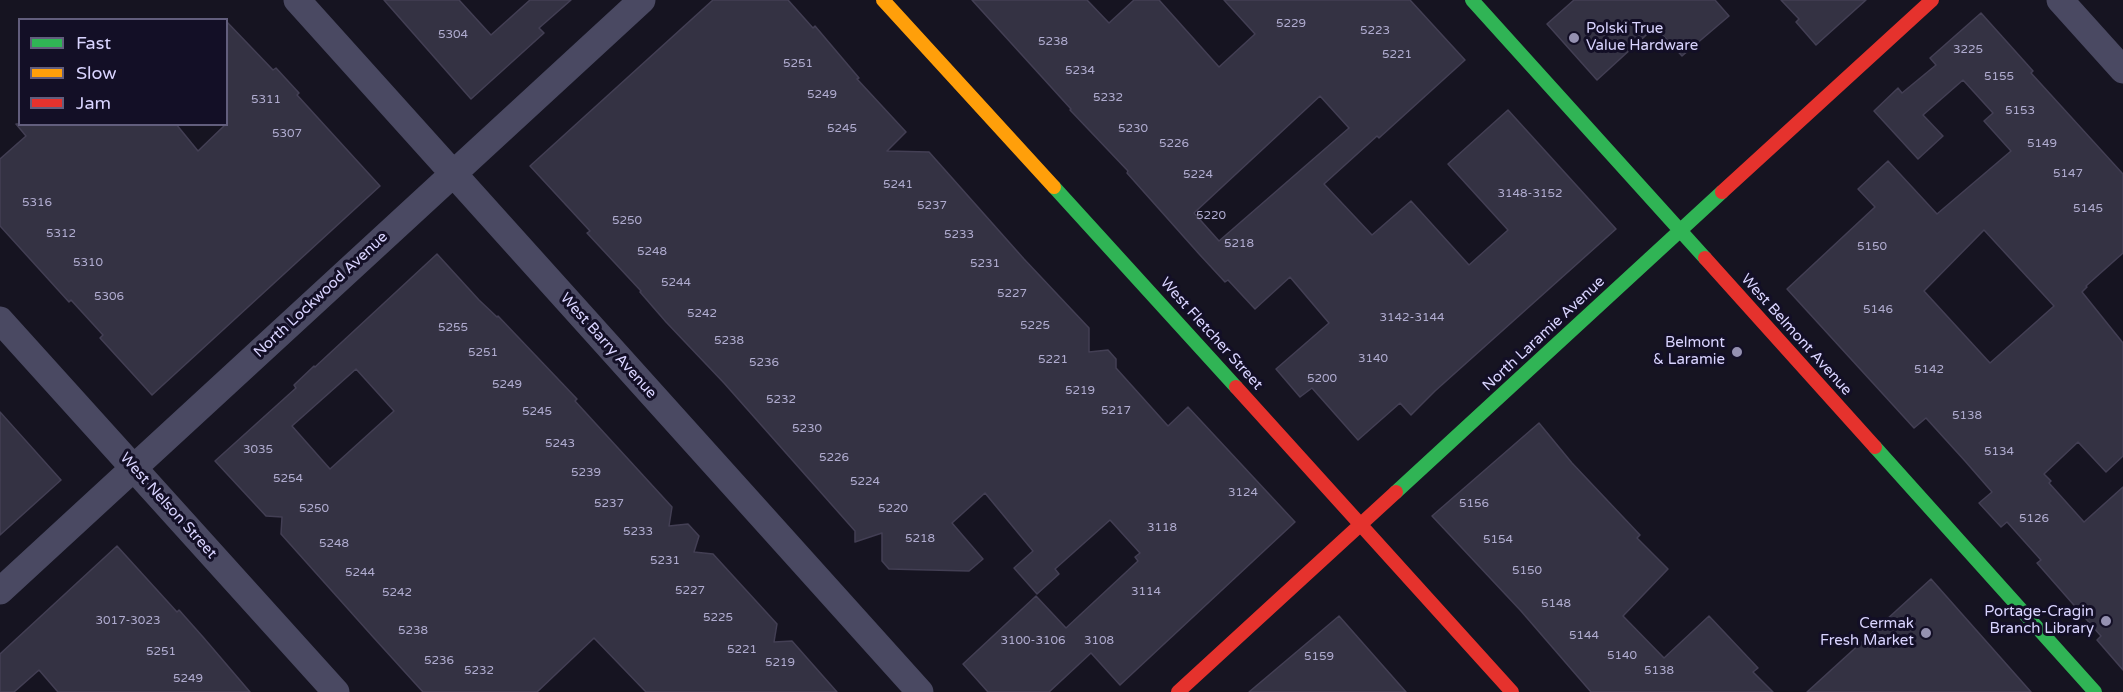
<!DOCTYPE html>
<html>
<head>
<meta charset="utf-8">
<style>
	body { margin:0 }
	#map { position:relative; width:2123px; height:692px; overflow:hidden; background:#161421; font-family:"Varela Round",sans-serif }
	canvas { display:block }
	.legend { position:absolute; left:18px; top:18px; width:210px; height:108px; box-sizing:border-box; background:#130f26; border:2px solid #625e7d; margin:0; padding:8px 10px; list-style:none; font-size:18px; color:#d9d4ff }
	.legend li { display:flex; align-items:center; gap:12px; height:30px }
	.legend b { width:30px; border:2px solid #625e7d }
</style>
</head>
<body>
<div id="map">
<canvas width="2123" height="692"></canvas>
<ul class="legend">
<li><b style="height:8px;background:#30b455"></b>Fast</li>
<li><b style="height:8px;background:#ff9f0a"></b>Slow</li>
<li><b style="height:8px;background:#e5322d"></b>Jam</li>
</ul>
</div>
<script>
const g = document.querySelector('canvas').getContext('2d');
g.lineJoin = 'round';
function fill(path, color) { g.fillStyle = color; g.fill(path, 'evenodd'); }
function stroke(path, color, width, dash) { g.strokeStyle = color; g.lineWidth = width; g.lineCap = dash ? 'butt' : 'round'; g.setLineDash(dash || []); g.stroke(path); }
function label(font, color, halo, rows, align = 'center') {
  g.font = font + ' "Varela Round",sans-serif'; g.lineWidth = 6; g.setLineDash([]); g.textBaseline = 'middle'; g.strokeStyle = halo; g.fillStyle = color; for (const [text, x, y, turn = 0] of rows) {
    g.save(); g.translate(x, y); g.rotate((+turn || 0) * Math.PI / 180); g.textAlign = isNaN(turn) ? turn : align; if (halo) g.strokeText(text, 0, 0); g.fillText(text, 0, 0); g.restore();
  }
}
const building = new Path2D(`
	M384 0H459L491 35 530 0H571L539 28 544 33 471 99Z
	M713 0H788L813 28 815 26 859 78 857 79 906 132 887 151 929 152 1024 259 1089 328V352L1108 350 1116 359V368L1168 426 1188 407 1295 522 1120 685 1091 653 1049 692H988L963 664 1036 596 1066 628 1138 561 1135 557 1140 553 1110 520 1055 569 1059 574 1037 594 1014 568 1033 551 985 493 952 523 983 559 969 571 889 569 882 561V533L855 542V531L724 383 666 322 640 292 641 291 587 233 590 231 530 166Z
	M972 0H1087L1109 23 1134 0H1159L1219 67 1255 34 1224 0H1410L1465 60 1379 138 1377 136 1324 184 1372 235 1411 201 1469 265 1508 230 1448 164 1508 110 1616 229 1435 391 1411 415 1400 403 1358 440 1312 388 1300 397 1276 369 1329 323 1290 277 1255 309 1228 280 1225 282 1200 255 1127 173 1128 171 1070 110 1071 109ZM1320 96 1349 128 1219 241 1194 213Z
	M1574 0H1715L1729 16 1682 56 1655 27 1597 80 1547 24Z
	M1781 0H1866L1816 45 1796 22 1799 19Z
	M1981 13 2033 71 2031 73 2123 174V253L2086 286 2087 287 2082 292 2123 343V456L2106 472 2078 442 2044 474 2051 481 2049 483 2084 522 2123 487V670L2097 640 2101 636 2037 563 2041 560 2007 522 2001 527 1979 503 1992 492 1965 461 1926 418 1914 428 1787 289 1875 207 1858 189 1888 161 1937 214 2011 151 1984 121 1993 113 1963 80 1923 115 1943 136 1918 159 1874 111 1898 88 1902 93 1936 65 1930 58ZM1984 230 2054 306 1990 363 1924 291Z
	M226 21 273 70 276 68 299 93 297 95 380 186 152 395 100 338 103 335 71 300 69 302 0 226V159L26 136 16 124H176L198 151 226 124Z
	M437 254 479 300 497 317 498 316 577 399 575 401 596 424 672 507 669 526 688 524 699 536 694 552 713 554 777 624 774 642 792 641 837 692H646L594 638 537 692H423L374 638 281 534 282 517 266 516 215 461 296 388 294 385 314 366 315 367ZM356 369 394 411 330 469 292 426Z
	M0 412 61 480 0 535Z
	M1539 423 1572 463 1640 535 1637 538 1668 569 1623 616 1664 658 1709 616 1758 668 1753 672 1773 692H1591L1521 611 1432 516Z
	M117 546 177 612 179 610 203 637 250 692H58L39 670 14 692H0V654Z
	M1931 579 2031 692H1807Z
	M1339 616 1406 692H1249Z`);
fill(building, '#343243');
stroke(building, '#433f54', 1.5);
stroke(new Path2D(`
	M297 0 920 692
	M2060 0 2123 70
	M0 320 336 692
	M0 591 642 0`), '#4a4962', 27);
stroke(new Path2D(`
	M1472 0 1705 258
	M1054 187 1236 387
	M1875 447 2095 692
	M1396 492 1722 192`), '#30b455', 14);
stroke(new Path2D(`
	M883 0 1054 187`), '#ff9f0a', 14);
stroke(new Path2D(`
	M1722 192 1932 0
	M1705 258 1875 447
	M1236 387 1512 692
	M1178 692 1396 492`), '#e5322d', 14);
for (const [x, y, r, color] of [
	[1574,38,6,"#9591b1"],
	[1737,352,6,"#9591b1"],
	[2106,621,6,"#9591b1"],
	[1926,633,6,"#9591b1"]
]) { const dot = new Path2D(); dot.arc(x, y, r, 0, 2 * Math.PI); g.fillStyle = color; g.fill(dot); stroke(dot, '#130f26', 2); }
label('12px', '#b0acd0', null, [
	["5229",1291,24],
	["5223",1375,31],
	["5304",453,35],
	["5238",1053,42],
	["3225",1968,50],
	["5221",1397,55],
	["5251",798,64],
	["5234",1080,71],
	["5155",1999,77],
	["5249",822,95],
	["5232",1108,98],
	["5311",266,100],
	["5153",2020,111],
	["5245",842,129],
	["5230",1133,129],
	["5307",287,134],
	["5226",1174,144],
	["5149",2042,144],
	["5147",2068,174],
	["5224",1198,175],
	["5241",898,185],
	["3148-3152",1530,194],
	["5316",37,203],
	["5237",932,206],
	["5145",2088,209],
	["5220",1211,216],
	["5250",627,221],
	["5312",61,234],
	["5233",959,235],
	["5218",1239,244],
	["5150",1872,247],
	["5248",652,252],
	["5310",88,263],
	["5231",985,264],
	["5244",676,283],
	["5227",1012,294],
	["5306",109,297],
	["5146",1878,310],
	["5242",702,314],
	["3142-3144",1412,318],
	["5225",1035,326],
	["5255",453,328],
	["5238",729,341],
	["5251",483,353],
	["3140",1373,359],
	["5221",1053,360],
	["5236",764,363],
	["5142",1929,370],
	["5200",1322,379],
	["5249",507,385],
	["5219",1080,391],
	["5232",781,400],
	["5217",1116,411],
	["5245",537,412],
	["5138",1967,416],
	["5230",807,429],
	["5243",560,444],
	["3035",258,450],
	["5134",1999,452],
	["5226",834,458],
	["5239",586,473],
	["5254",288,479],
	["5224",865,482],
	["3124",1243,493],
	["5237",609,504],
	["5156",1474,504],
	["5250",314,509],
	["5220",893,509],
	["5126",2034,519],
	["3118",1162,528],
	["5233",638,532],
	["5218",920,539],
	["5154",1498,540],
	["5248",334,544],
	["5231",665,561],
	["5150",1527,571],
	["5244",360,573],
	["5227",690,591],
	["3114",1146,592],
	["5242",397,593],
	["5148",1556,604],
	["5225",718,618],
	["3017-3023",128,621],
	["5238",413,631],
	["5144",1584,636],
	["3100-3106",1033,641],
	["3108",1099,641],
	["5221",742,650],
	["5251",161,652],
	["5140",1622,656],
	["5159",1319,657],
	["5236",439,661],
	["5219",780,663],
	["5232",479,671],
	["5138",1659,671],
	["5249",188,679]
]);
label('15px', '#d9d4ff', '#130f26', [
	["Polski True",1586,29,"left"],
	["Value Hardware",1586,46,"left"],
	["Belmont",1725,343],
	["& Laramie",1725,360],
	["Portage-Cragin",2094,612],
	["Branch Library",2094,629],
	["Cermak",1914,624],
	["Fresh Market",1914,641]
], 'right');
label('15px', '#d9d4ff', '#130f26', [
	["North Lockwood Avenue",321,295,-43],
	["West Fletcher Street",1211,334,48],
	["North Laramie Avenue",1544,334,-43],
	["West Belmont Avenue",1796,335,48],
	["West Barry Avenue",608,346,48],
	["West Nelson Street",168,506,48]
]);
</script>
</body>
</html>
